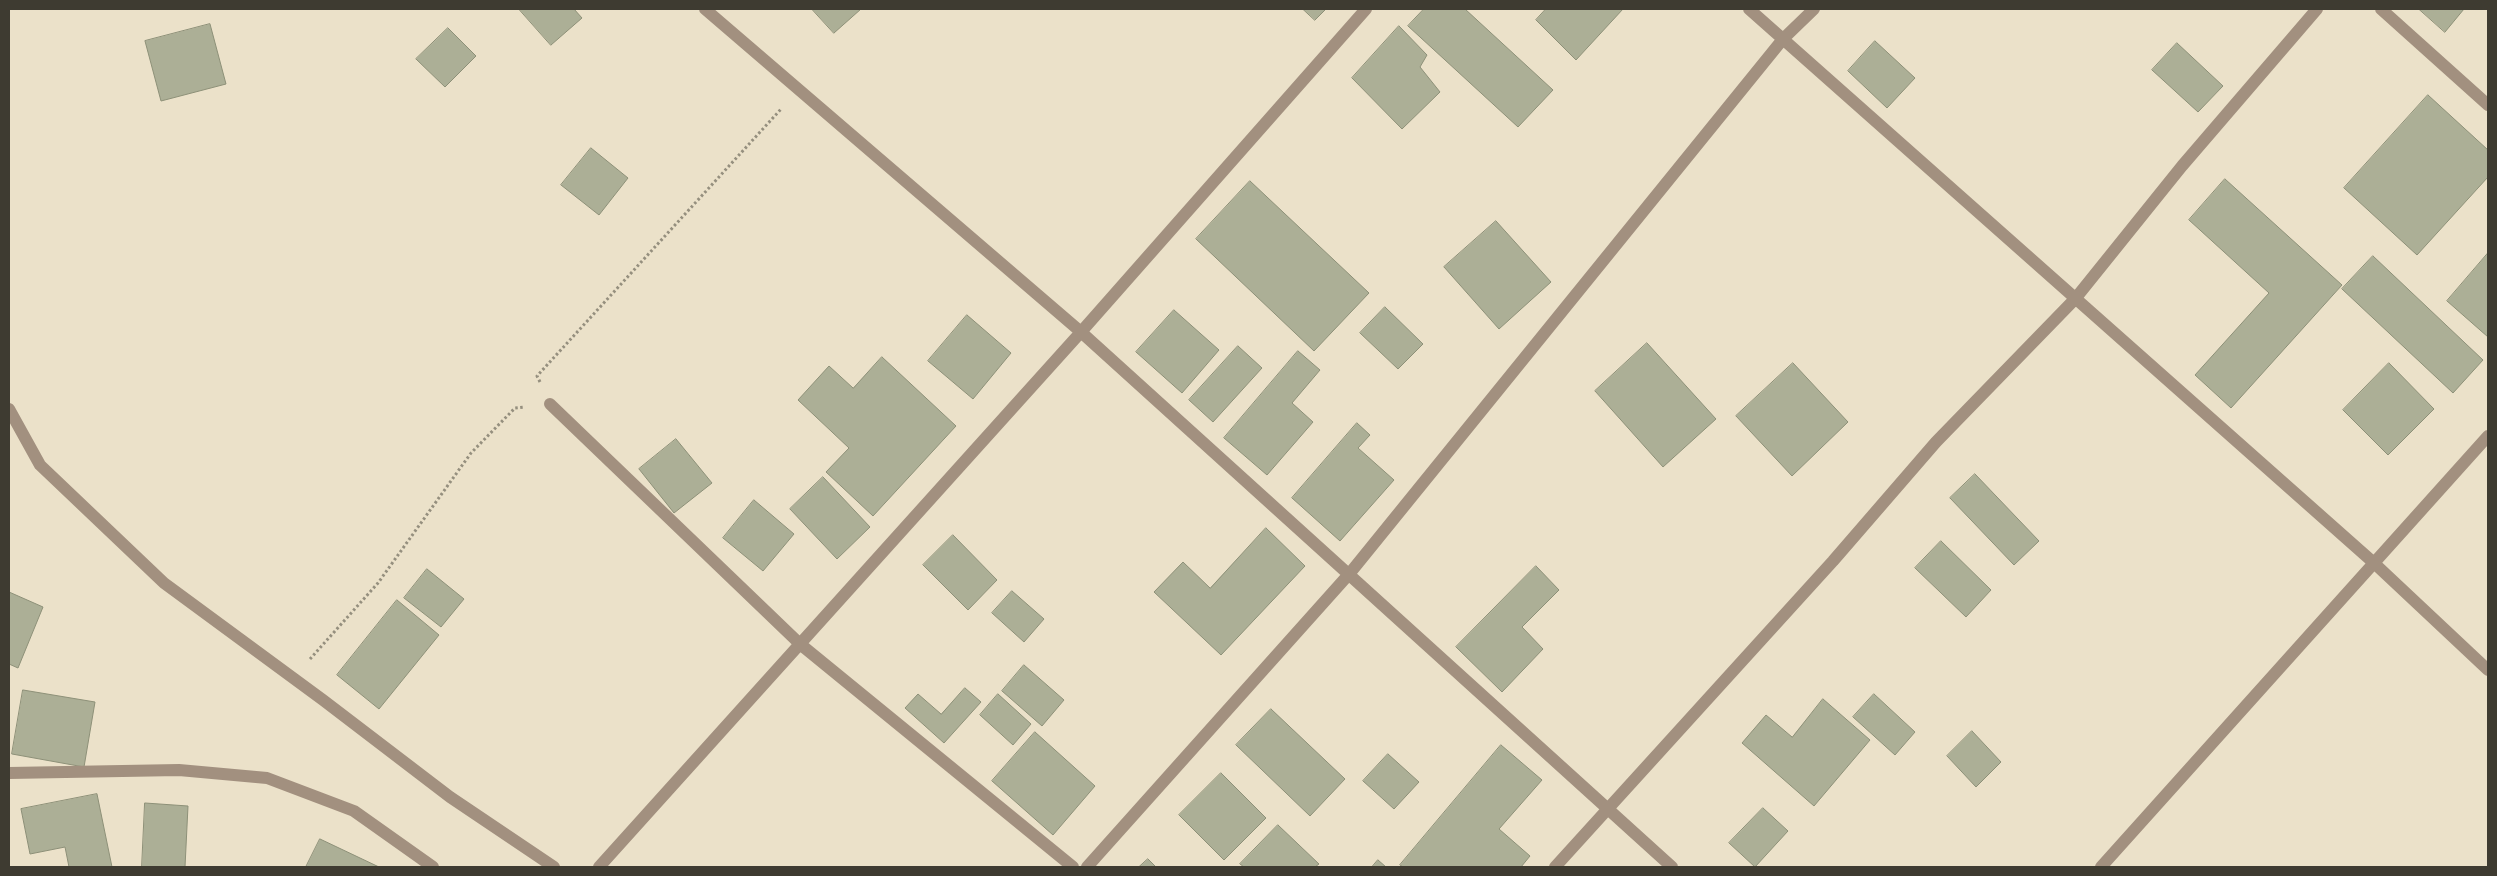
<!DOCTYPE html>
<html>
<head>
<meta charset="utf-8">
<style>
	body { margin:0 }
	#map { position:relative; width:2497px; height:876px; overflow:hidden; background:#ebe1c9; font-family:Merriweather,serif }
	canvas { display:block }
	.frame { position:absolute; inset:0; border:10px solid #3e3b31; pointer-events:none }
</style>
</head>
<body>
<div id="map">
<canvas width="2497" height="876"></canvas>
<div class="frame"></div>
</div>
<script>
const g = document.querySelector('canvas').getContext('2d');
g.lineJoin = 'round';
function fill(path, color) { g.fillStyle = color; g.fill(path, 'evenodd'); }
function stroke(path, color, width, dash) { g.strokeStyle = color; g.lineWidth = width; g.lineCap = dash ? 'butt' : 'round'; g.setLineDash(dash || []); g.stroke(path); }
const building = new Path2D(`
	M519 9H574L582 18 551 45Z
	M812 9H861L834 33Z
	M1303 9H1326L1315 20Z
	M1424 9H1465L1553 90 1518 127 1408 26Z
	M1546 9H1623L1576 60 1536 20Z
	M2419 9H2464L2445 32Z
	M210 24 226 84 161 101 145 41Z
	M1399 26 1427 55 1420 67 1440 92 1402 129 1352 78Z
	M448 28 476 56 445 87 416 59Z
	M1875 41 1915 78 1887 108 1848 71Z
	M2177 43 2223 86 2198 112 2152 70Z
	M2428 95 2488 150V177L2417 255 2344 188Z
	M591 148 628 178 599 215 561 185Z
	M2225 179 2342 285 2231 408 2195 375 2269 293 2189 220Z
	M1250 181 1369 293 1314 351 1196 239Z
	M1496 221 1551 282 1499 329 1444 267Z
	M2488 253V337L2447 301Z
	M2373 256 2483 360 2453 393 2342 289Z
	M1385 307 1423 344 1398 369 1360 333Z
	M1174 310 1219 350 1182 393 1136 352Z
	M967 315 1011 353 973 399 928 361Z
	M1647 343 1716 419 1663 467 1595 391Z
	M1238 346 1262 368 1213 422 1189 400Z
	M1298 351 1320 370 1292 403 1313 422 1267 475 1224 438Z
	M882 357 956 426 873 516 826 472 849 448 798 400 829 366 853 388Z
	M1793 363 1848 422 1792 476 1736 416Z
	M2389 363 2434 409 2388 455 2343 410Z
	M1357 423 1370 435 1358 448 1394 480 1340 541 1292 498Z
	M676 439 712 483 674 513 639 469Z
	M1975 474 2039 541 2014 565 1950 498Z
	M823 477 870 527 837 559 790 509Z
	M754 500 794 534 763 571 723 538Z
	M1266 528 1305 566 1221 655 1154 592 1183 562 1210 588Z
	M953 535 997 580 968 610 923 565Z
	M1941 541 1991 590 1966 617 1915 568Z
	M1536 566 1559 590 1522 627 1543 649 1502 692 1456 647Z
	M427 569 464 599 441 627 404 598Z
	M1012 591 1044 619 1024 642 992 613Z
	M9 592 43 607 18 668 9 664Z
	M397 600 439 635 379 709 337 675Z
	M1024 665 1064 700 1042 726 1002 691Z
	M965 688 981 702 944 743 905 708 918 694 941 714Z
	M23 690 95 702 84 767 12 754Z
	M998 694 1031 724 1013 745 980 715Z
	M1874 694 1915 732 1895 755 1853 717Z
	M1823 699 1870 740 1814 806 1742 743 1766 715 1792 737Z
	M1271 709 1345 779 1310 816 1236 745Z
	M1972 731 2001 762 1976 787 1947 756Z
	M1035 732 1095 786 1053 835 992 781Z
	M1501 745 1542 780 1499 829 1530 856 1521 867H1403L1400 865Z
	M1388 754 1419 782 1394 809 1363 781Z
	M1221 773 1266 818 1224 860 1179 815Z
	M97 794 112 867H69L65 847 30 854 21 809Z
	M145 803 188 806 185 867H142Z
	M1763 808 1788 831 1755 867 1729 843Z
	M1278 825 1319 864 1315 867H1244L1240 864Z
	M320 839 379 867H306Z
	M1148 859 1156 867H1139Z
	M1378 860 1386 867H1372Z`);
fill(building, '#acaf96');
stroke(building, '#8d9078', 1);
stroke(new Path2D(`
	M540 382 537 376 782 108
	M310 659 378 583 471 453 515 408 524 407`), '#958f7e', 3, [2.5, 2.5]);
stroke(new Path2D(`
	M705 9 1081 332 1672 867
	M1749 9 2374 563 2488 670
	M2381 9 2488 105
	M550 404 800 644 1073 867
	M9 409 40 465 164 583 323 700 450 797 554 867
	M9 773 179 770 267 778 354 811 433 867
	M599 867 1081 332 1366 9
	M1087 867 1350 573 1783 39 1814 9
	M1555 867 1833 561 1936 442 2075 299 2182 166 2317 9
	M2101 867 2488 436`), '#a2907f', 12);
</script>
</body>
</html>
